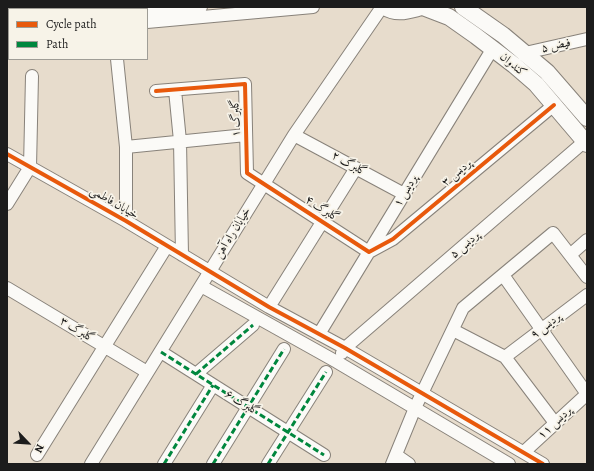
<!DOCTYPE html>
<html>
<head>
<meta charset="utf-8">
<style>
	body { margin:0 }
	#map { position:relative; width:594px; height:471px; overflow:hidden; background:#e7dccc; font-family:Alegreya,serif }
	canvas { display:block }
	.frame { position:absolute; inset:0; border:8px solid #1c1c1c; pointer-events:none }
	.legend { position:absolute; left:8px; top:8px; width:140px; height:52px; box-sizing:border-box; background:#f7f3e8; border:1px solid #9f9d96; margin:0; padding:5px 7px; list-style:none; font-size:12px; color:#1c1c1c }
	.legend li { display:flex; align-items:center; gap:8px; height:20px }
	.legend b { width:20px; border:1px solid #9f9d96 }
	.north { position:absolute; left:8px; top:423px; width:40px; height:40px; -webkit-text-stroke:3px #f7f3e8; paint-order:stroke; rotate:115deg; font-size:11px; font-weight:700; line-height:16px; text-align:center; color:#1c1c1c }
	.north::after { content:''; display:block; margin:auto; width:14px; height:18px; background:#1c1c1c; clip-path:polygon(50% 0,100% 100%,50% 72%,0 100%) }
</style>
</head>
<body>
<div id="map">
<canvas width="594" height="471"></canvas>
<div class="frame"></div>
<ul class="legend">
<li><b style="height:5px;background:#e8590c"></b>Cycle path</li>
<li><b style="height:5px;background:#00873e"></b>Path</li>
</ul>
<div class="north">N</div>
</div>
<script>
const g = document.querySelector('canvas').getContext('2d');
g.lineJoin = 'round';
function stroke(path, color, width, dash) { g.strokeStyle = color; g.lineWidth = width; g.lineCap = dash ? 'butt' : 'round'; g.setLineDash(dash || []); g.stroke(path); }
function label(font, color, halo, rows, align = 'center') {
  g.font = font + ' Alegreya,Amiri,serif'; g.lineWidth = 3.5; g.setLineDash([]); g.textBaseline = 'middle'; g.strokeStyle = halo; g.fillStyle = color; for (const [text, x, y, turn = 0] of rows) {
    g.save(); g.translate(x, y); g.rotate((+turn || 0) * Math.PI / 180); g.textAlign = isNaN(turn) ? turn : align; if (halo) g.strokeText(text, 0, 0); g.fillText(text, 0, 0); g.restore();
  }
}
const minor = new Path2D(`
	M147 12 201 7
	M147 22 313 7
	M7 24H9
	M7 34H9
	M525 53 587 39
	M117 59 126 147V221
	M175 90 180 141 182 255
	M156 91 245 84 247 173 369 252 393 239 554 105
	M294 135 404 194
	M126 147 246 135
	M7 154 126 221 269 307 345 348 543 464
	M7 204 30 167 32 76
	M570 255 587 240
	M503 275 587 394
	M201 286 337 362 509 464
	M7 288 147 372
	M269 307 356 168
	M453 330 505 357 555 423
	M319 334 493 48
	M161 352 324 455
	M342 353 345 348 585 141
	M505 357 587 295
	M196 374 253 325
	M524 452 587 394
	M37 455 167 246
	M396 455 409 464
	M91 464 294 135 382 7
	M164 464 213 385
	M213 464 284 349
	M268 464 326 372
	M392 464 415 408 463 308 553 233 587 277`);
const major = new Path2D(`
	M385 7C397 15 409 10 422 7
	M423 7 449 17 476 36 514 65 536 84 587 144
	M463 7 503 35 547 72 587 118`);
stroke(minor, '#88827a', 14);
stroke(major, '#88827a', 18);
stroke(minor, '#fbfaf7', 12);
stroke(major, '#fbfaf7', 16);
stroke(new Path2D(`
	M161 352 324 455
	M196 374 253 325
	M164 464 213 385
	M213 464 284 349
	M268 464 326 372`), '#00873e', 3, [6, 3]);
stroke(new Path2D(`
	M156 91 245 84 247 173 369 252 393 239 554 105
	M7 154 126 221 269 307 345 348 543 464`), '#e8590c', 4);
label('12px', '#1c1c1c', '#f7f3e8', [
	["فیض ۵",556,46,-12],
	["کندوان",513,65,40],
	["گلبرگ ۱",236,118,-92],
	["گلبرگ ۲",349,164,29],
	["پردیس ۳",457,173,-40],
	["پردیس ۱",406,191,-59],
	["خیابان فاطمی",114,203,30],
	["گلبرگ ۴",322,209,33],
	["خیابان راه آهن",233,233,-58],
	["پردیس ۵",465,245,-41],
	["پردیس ۹",546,326,-37],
	["گلبرگ ۳",77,330,31],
	["گلبرگ ۶",242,403,32],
	["پردیس ۱۱",555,423,-43]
]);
</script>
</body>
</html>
